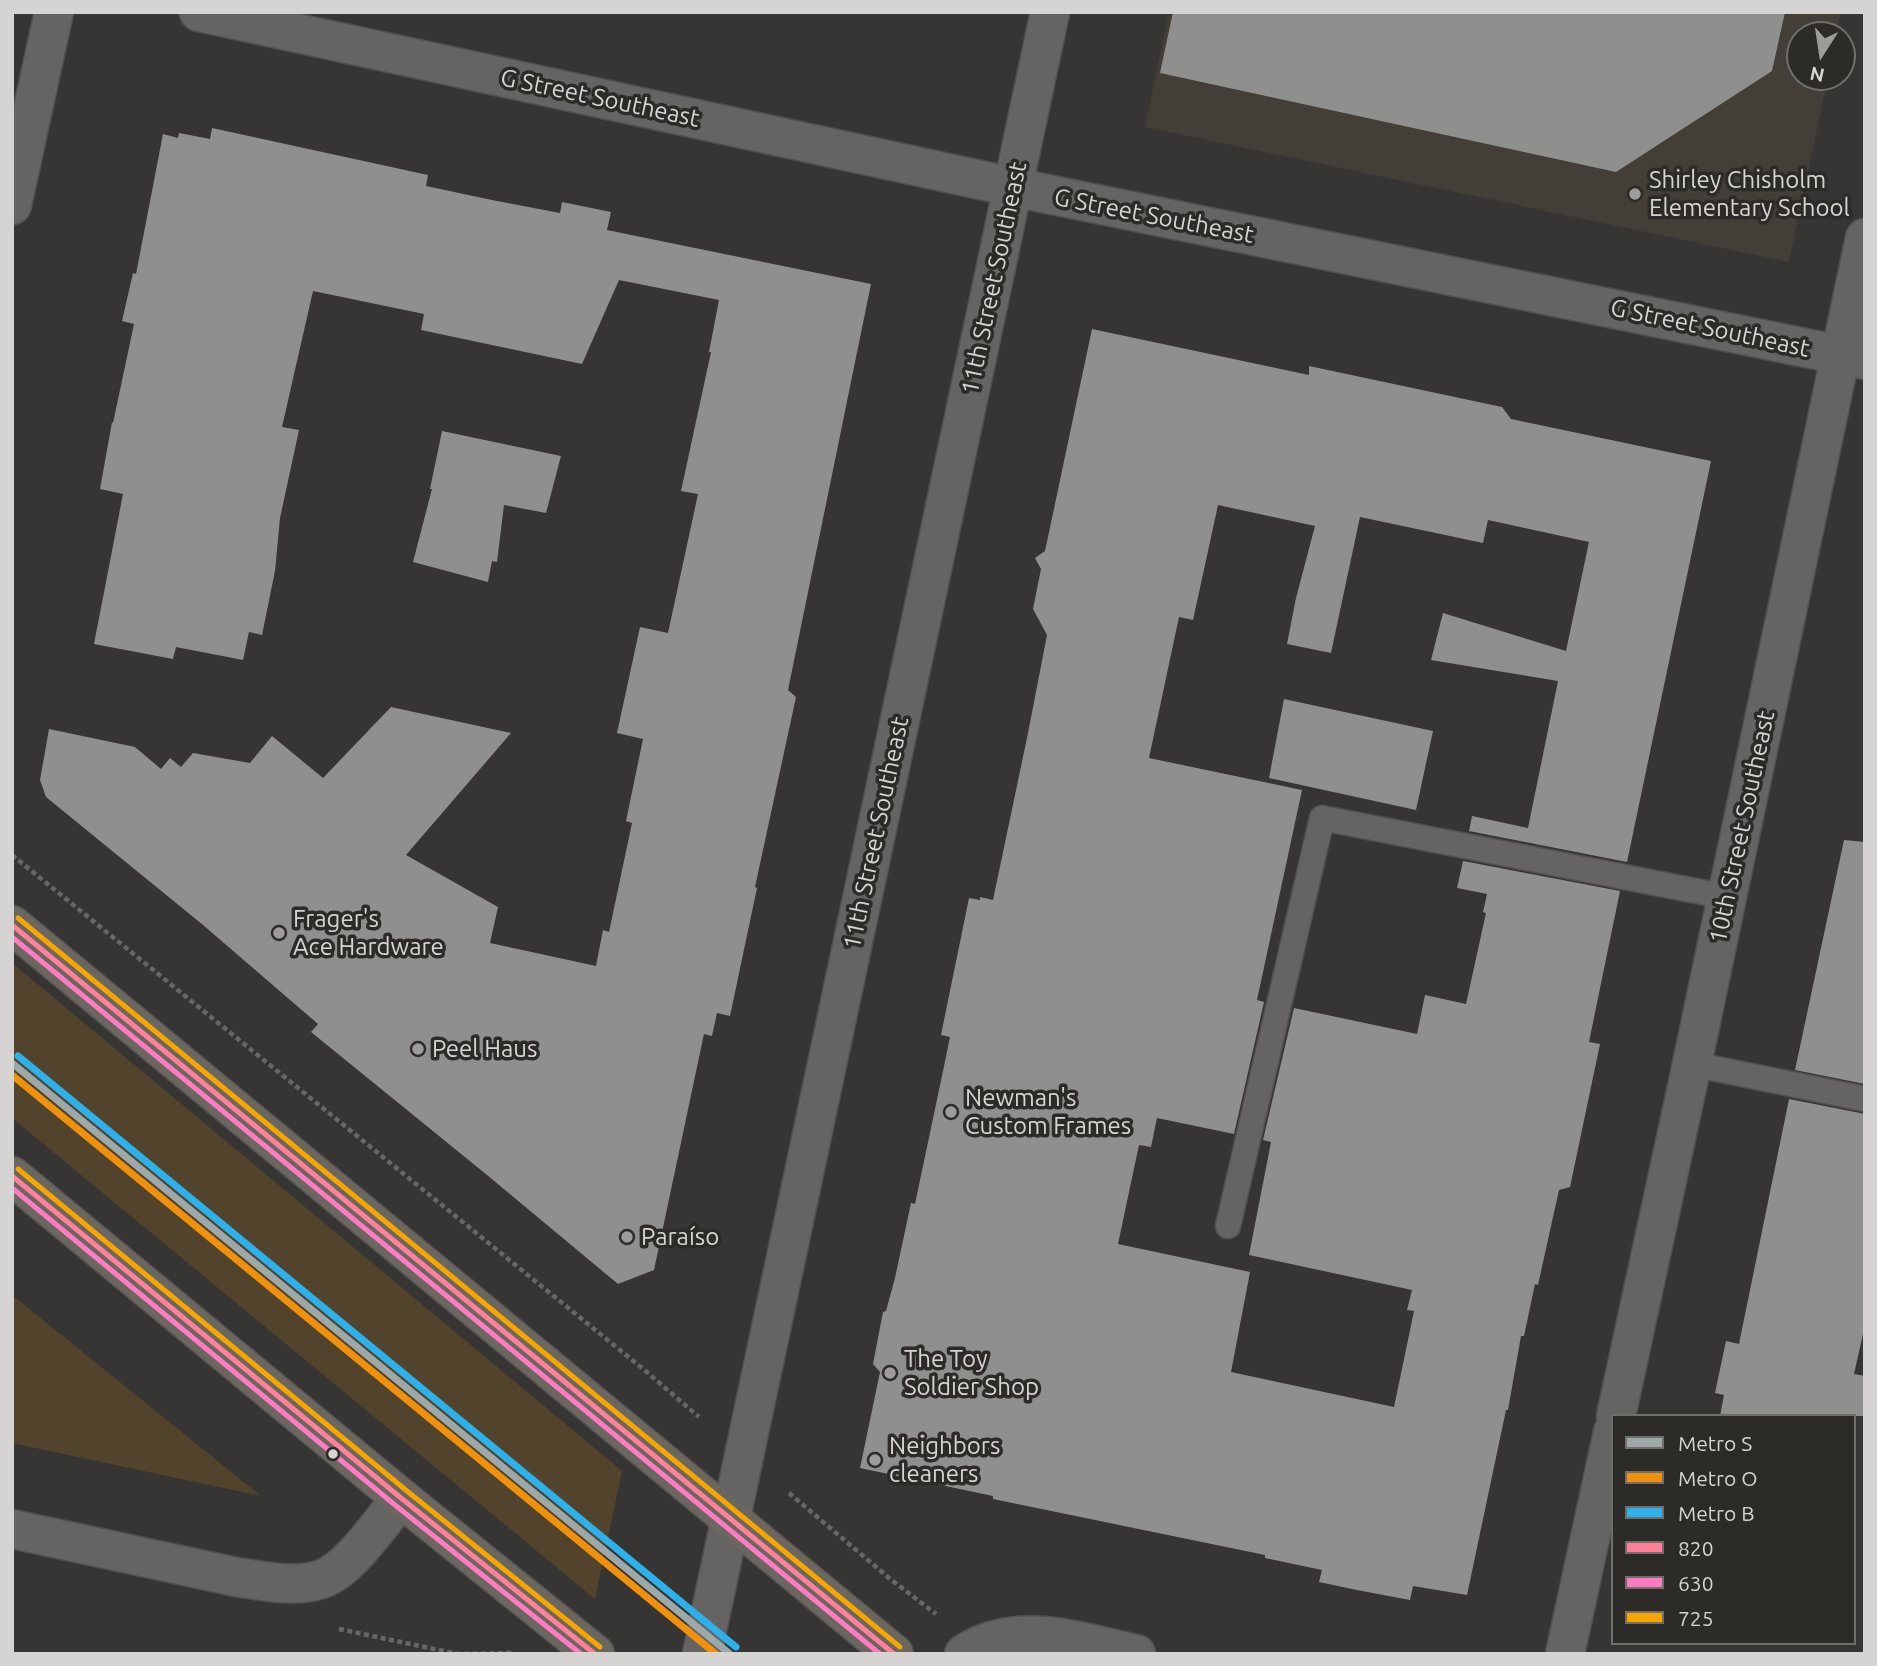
<!DOCTYPE html>
<html>
<head>
<meta charset="utf-8">
<style>
	body { margin:0 }
	#map { position:relative; width:1877px; height:1666px; overflow:hidden; background:#363533; font-family:Ubuntu,sans-serif }
	canvas { display:block }
	.frame { position:absolute; inset:0; border:14px solid #d5d4d2; pointer-events:none }
	.legend { position:absolute; left:1611px; top:1414px; width:245px; height:231px; box-sizing:border-box; background:#2d2b28; border:2px solid #706f6c; margin:0; padding:9px 12px; list-style:none; font-size:21px; color:#d5d4d2 }
	.legend li { display:flex; align-items:center; gap:14px; height:35px }
	.legend b { width:35px; border:2px solid #706f6c }
	.north { position:absolute; left:1786px; top:21px; width:70px; height:70px; box-sizing:border-box; background:#2d2b28; border:2px solid #706f6c; border-radius:50%; rotate:192deg; font-size:19px; font-weight:700; line-height:28px; text-align:center; color:#d5d4d2 }
	.north::after { content:''; display:block; margin:auto; width:24px; height:32px; background:#9d9c9a; clip-path:polygon(50% 0,100% 100%,50% 72%,0 100%) }
</style>
</head>
<body>
<div id="map">
<canvas width="1877" height="1666"></canvas>
<div class="frame"></div>
<ul class="legend">
<li><b style="height:9px;background:#9da9a9"></b>Metro S</li>
<li><b style="height:9px;background:#ef910d"></b>Metro O</li>
<li><b style="height:9px;background:#2db1ea"></b>Metro B</li>
<li><b style="height:9px;background:#ff8098"></b>820</li>
<li><b style="height:9px;background:#fe7ac1"></b>630</li>
<li><b style="height:9px;background:#f7a600"></b>725</li>
</ul>
<div class="north">N</div>
</div>
<script>
const g = document.querySelector('canvas').getContext('2d');
g.lineJoin = 'round';
function fill(path, color) { g.fillStyle = color; g.fill(path, 'evenodd'); }
function stroke(path, color, width, dash) { g.strokeStyle = color; g.lineWidth = width; g.lineCap = dash ? 'butt' : 'round'; g.setLineDash(dash || []); g.stroke(path); }
function label(font, color, halo, rows, align = 'center') {
  g.font = font + ' Ubuntu,sans-serif'; g.lineWidth = 7; g.setLineDash([]); g.textBaseline = 'middle'; g.strokeStyle = halo; g.fillStyle = color; for (const [text, x, y, turn = 0] of rows) {
    g.save(); g.translate(x, y); g.rotate((+turn || 0) * Math.PI / 180); g.textAlign = isNaN(turn) ? turn : align; if (halo) g.strokeText(text, 0, 0); g.fillText(text, 0, 0); g.restore();
  }
}
fill(new Path2D(`
	M1169 12H1841L1837 35H1800V77H1828L1789 262 1145 127Z`), '#433e37');
fill(new Path2D(`
	M12 963 622 1471 595 1599 12 1118Z
	M12 1295 261 1496 12 1443Z`), '#52432c');
fill(new Path2D(`
	M1173 12H1785L1772 71 1616 172 1160 73Z
	M212 128 428 175 426 186 492 200 560 213 562 202 611 212 607 230 871 284 788 690 796 697 755 887 757 888 730 1016 717 1013 712 1036 704 1034 654 1270 618 1284 487 1175 311 1032 318 1024 203 925 46 797 40 780 49 729 135 747 161 769 170 758 181 767 193 753 250 763 272 736 323 778 391 707 511 733 406 855 498 907 490 943 596 966 603 930 609 932 632 823 626 821 643 739 617 733 640 627 668 633 698 494 681 491 711 352H709L719 300 619 280 582 364 421 330 424 314 313 291 282 427 299 430 280 518 275 571 262 635 249 632 243 660 176 647 173 659 94 644 123 494 100 489 112 422 113 423 134 324 122 321 133 273 136 274 163 134 178 138 179 133 210 139Z
	M1092 329 1309 375V366L1502 407 1511 419 1711 461 1627 862 1469 831 1472 816 1528 828 1558 681 1431 660 1443 613 1566 651 1589 542 1488 520 1483 543 1360 517 1331 653 1287 644 1296 598 1315 526 1218 505 1193 620 1179 617 1149 758 1302 790 1257 1000 1264 1002 1234 1134 1157 1118 1151 1147 1139 1145 1118 1244 1250 1272 1231 1372 1394 1407 1414 1311 1407 1310 1412 1290 1249 1255 1271 1142 1263 1140 1294 1008 1417 1034 1425 995 1466 1004 1486 913 1483 912 1487 894 1457 888 1463 861 1620 891 1589 1042 1600 1044 1570 1187 1559 1190 1538 1285 1535 1284 1524 1336H1521L1508 1410H1506L1467 1595 1413 1586 1410 1600 1357 1590 1319 1582 1322 1570 1265 1558V1555L993 1499V1496L860 1468 880 1372 873 1364 883 1312 886 1311 895 1278 911 1203 915 1204 943 1071 950 1037 941 1035 969 898 980 900V897L993 900 1028 733 1047 635 1033 609 1041 569 1035 558 1045 551Z
	M442 431 561 456 546 513 504 505 497 562 492 561 488 582 413 562 432 489H430Z
	M1284 699 1433 731 1416 810 1269 778Z
	M1844 840 1865 842V1084L1795 1070Z
	M1789 1099 1865 1114V1325L1854 1374 1865 1376V1416H1720L1724 1395 1715 1393 1726 1341 1739 1344Z`), '#8f8f8e');
const lane = new Path2D(`
	M1692 1064 1865 1099
	M1228 1226 1322 818 1727 897`);
const street = new Path2D(`
	M199 12 1013 187 1865 360
	M12 205 54 12
	M1616 1416 1692 1064 1865 238
	M12 1529 236 1577C261 1581 296 1588 322 1579 350 1569 382 1521 401 1498
	M964 1654C1016 1619 1080 1642 1136 1654
	M1565 1654 1613 1432`);
const secondary = new Path2D(`
	M702 1654 1050 12`);
const primary = new Path2D(`
	M12 925 894 1654
	M12 1176 401 1498 595 1654`);
stroke(lane, '#52514f', 27);
stroke(street, '#52514f', 41);
stroke(secondary, '#52514f', 41);
stroke(primary, '#52514f', 41);
stroke(new Path2D(`
	M12 855 642 1368 699 1417
	M789 1493 889 1578 936 1614
	M339 1629 458 1654 513 1653`), '#686766', 4.5, [5, 3.5]);
stroke(lane, '#656463', 24);
stroke(street, '#656463', 38);
stroke(secondary, '#656463', 38);
stroke(primary, '#6a6660', 38);
stroke(new Path2D(`
	M12 925 894 1654
	M12 1176 401 1498 595 1654`), '#ff8098', 5);
stroke(new Path2D(`
	M12 937 880 1654
	M12 1188 395 1505 581 1654`), '#fe7ac1', 5);
stroke(new Path2D(`
	M18 918 900 1647
	M18 1169 407 1491 600 1647`), '#f7a600', 5);
stroke(new Path2D(`
	M12 1063 730 1654`), '#9da9a9', 7);
stroke(new Path2D(`
	M12 1075 716 1654`), '#ef910d', 7);
stroke(new Path2D(`
	M18 1056 736 1647`), '#2db1ea', 7);
for (const [x, y, r, color] of [
	[1635,194,7,"#9d9c9a"],
	[279,933,7,"#9d9c9a"],
	[418,1049,7,"#9d9c9a"],
	[951,1112,7,"#9d9c9a"],
	[627,1237,7,"#9d9c9a"],
	[890,1373,7,"#9d9c9a"],
	[333,1454,6,"#d5d4d2"],
	[875,1460,7,"#9d9c9a"]
]) { const dot = new Path2D(); dot.arc(x, y, r, 0, 2 * Math.PI); g.fillStyle = color; g.fill(dot); stroke(dot, '#2d2b28', 2.5); }
label('24px', '#d5d4d2', '#2d2b28', [
	["G Street Southeast",600,98,12],
	["G Street Southeast",1154,216,11],
	["11th Street Southeast",994,278,-78],
	["G Street Southeast",1710,328,12],
	["10th Street Southeast",1742,827,-78],
	["11th Street Southeast",876,833,-78]
]);
label('24px', '#d5d4d2', '#2d2b28', [
	["Shirley Chisholm",1649,180],
	["Elementary School",1649,208],
	["Frager's",293,919],
	["Ace Hardware",293,947],
	["Peel Haus",432,1049],
	["Newman's",965,1098],
	["Custom Frames",965,1126],
	["Paraíso",641,1237],
	["The Toy",904,1359],
	["Soldier Shop",904,1387],
	["Neighbors",889,1446],
	["cleaners",889,1474]
], 'left');
</script>
</body>
</html>
